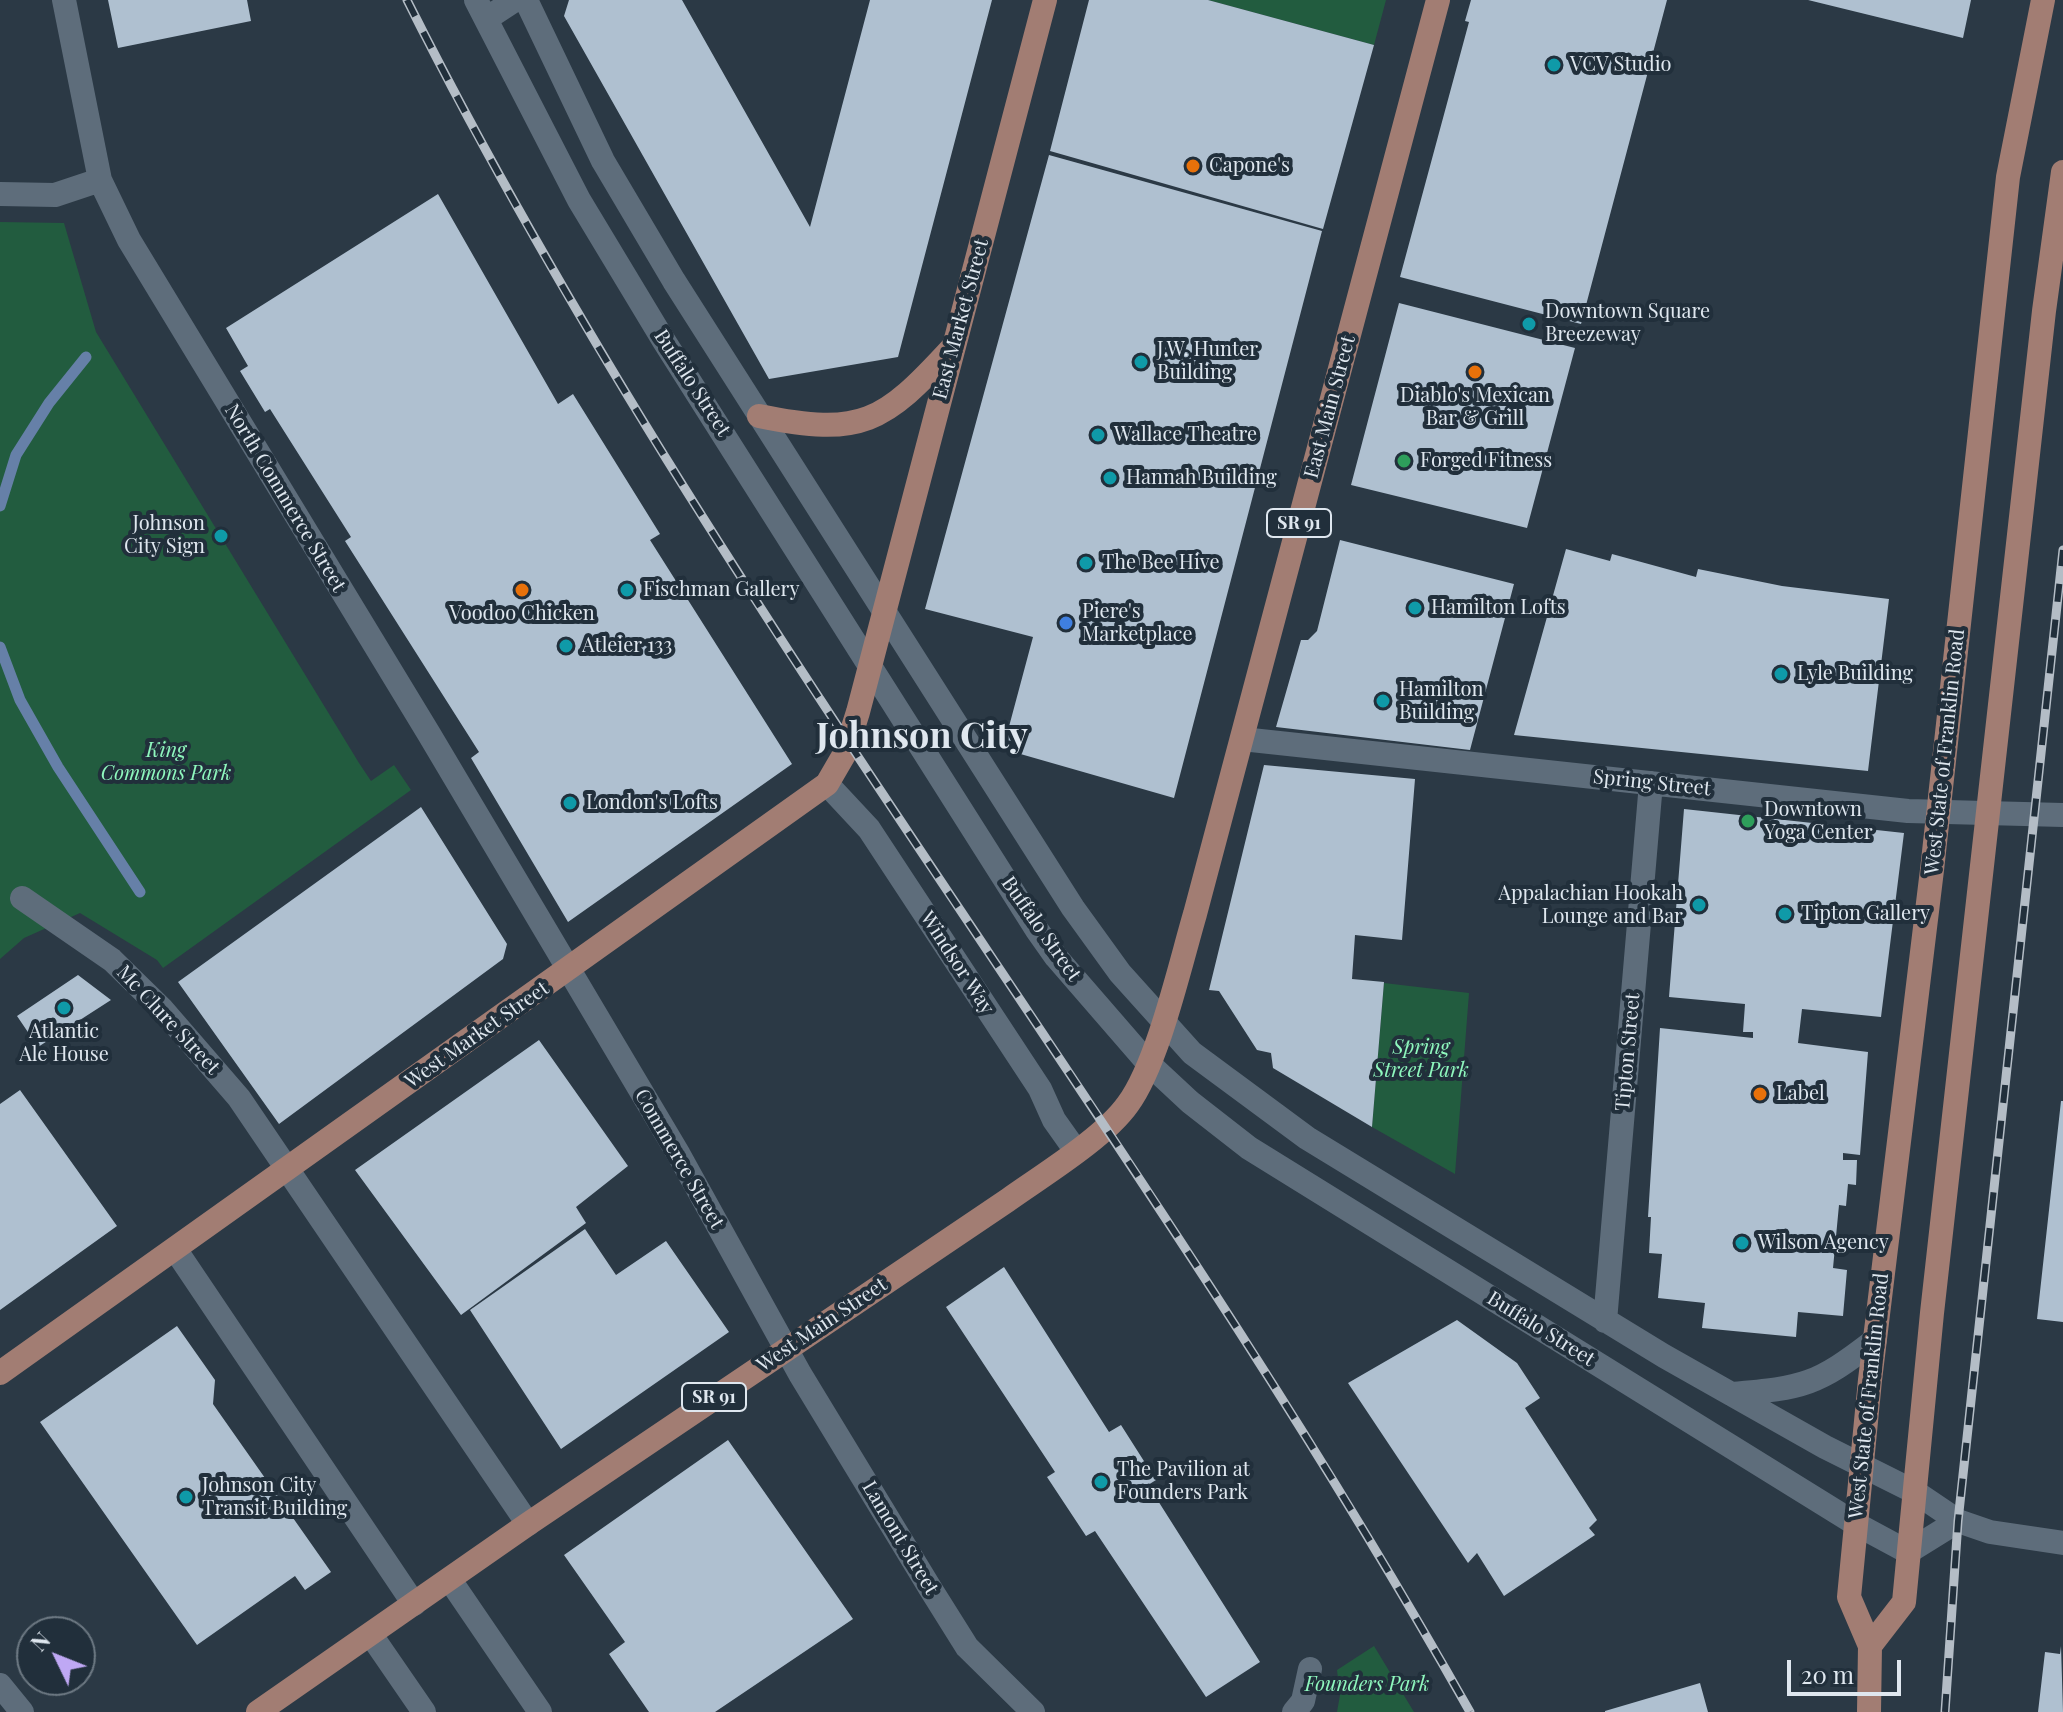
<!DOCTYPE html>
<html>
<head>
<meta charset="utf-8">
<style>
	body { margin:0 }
	#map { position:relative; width:2063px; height:1712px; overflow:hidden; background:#2b3945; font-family:"Playfair Display",serif }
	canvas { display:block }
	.north { position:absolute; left:16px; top:1616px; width:80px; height:80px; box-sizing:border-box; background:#212f3b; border:2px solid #6d7983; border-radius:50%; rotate:313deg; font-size:22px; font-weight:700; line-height:32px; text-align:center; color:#dfe7ef }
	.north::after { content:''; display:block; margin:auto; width:28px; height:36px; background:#bfa8f4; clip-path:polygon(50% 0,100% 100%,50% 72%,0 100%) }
	.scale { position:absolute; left:1787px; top:1660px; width:114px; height:36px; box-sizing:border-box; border:4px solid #dfe7ef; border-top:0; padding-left:10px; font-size:24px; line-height:28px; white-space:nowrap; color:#dfe7ef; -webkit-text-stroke:6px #212f3b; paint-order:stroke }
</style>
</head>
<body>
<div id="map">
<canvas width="2063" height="1712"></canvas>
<div class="north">N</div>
<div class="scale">20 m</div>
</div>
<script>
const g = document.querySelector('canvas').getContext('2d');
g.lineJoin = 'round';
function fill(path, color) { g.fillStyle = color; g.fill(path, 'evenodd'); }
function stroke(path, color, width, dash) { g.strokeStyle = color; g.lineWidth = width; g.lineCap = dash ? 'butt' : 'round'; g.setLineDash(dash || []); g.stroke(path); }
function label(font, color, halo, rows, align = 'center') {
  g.font = font + ' "Playfair Display",serif'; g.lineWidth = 8; g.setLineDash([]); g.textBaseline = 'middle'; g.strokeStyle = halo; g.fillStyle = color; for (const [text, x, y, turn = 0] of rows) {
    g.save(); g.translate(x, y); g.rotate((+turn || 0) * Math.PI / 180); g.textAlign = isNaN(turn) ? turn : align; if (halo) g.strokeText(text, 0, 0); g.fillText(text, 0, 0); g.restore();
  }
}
fill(new Path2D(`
	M1208 0H1386L1374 45Z
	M0 222 64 223 96 332 359 763 371 781 394 765 411 790 163 968 157 960 80 913 24 938 0 959Z
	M1384 983 1469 993 1455 1174 1372 1127Z
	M1374 1646 1414 1712H1337L1340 1695 1337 1670Z`), '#225c3f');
stroke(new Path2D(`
	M0 506 16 455 49 403 86 357
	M0 647 20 700 58 767 140 892`), '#6680a8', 11);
fill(new Path2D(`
	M108 0H247L251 21 118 48Z
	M569 0H682L810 227 870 0H992L898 357 769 379 564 16Z
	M1089 0H1208L1374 45 1323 229 1050 151Z
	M1471 0H1667L1581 324 1400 277 1469 22 1465 21Z
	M1808 0H1971L1963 38Z
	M1049 155 1322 231 1174 798 1003 749 1033 637 925 609Z
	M438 194 558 404 573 394 660 534 650 540 792 764 568 922 471 758 479 752 345 541 351 537 270 409 265 412 240 371 248 366 226 328Z
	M1399 303 1575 348 1527 528 1351 485Z
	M1340 540 1514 584 1470 750 1276 727 1301 640H1308L1317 631Z
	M1566 549 1610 561 1612 554 1696 577 1698 569 1782 586 1889 599 1868 771 1514 735Z
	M1264 765 1415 779 1402 940 1355 935 1352 979 1384 982 1372 1127 1273 1068 1271 1053 1257 1050 1219 991 1209 990Z
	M421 807 507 944 503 959 279 1124 178 982Z
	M1684 809 1904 833 1881 1017 1802 1009 1798 1043 1868 1052 1860 1155 1843 1153V1160H1857L1856 1185 1848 1184 1846 1206 1839 1205 1833 1268 1847 1270 1843 1316 1798 1312 1796 1337 1702 1328 1705 1303 1658 1298 1662 1254 1649 1253 1651 1217H1648L1660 1028 1753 1038V1032H1743L1745 1004 1669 997Z
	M78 975 111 1000 38 1047 17 1016Z
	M539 1040 628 1166 576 1207 586 1223 461 1315 355 1170Z
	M20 1090 117 1226 0 1310V1104Z
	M2061 1101H2063V1322L2037 1319Z
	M585 1229 616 1275 666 1241 729 1332 561 1449 470 1310Z
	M1004 1267 1109 1432 1121 1425 1156 1480 1148 1485 1260 1662 1206 1697 1095 1531 1086 1536 1047 1477 1055 1472 946 1307Z
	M1457 1320 1517 1363 1540 1398 1525 1408 1597 1520 1589 1528 1595 1535 1504 1596 1477 1553 1468 1563 1348 1383Z
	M177 1326 215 1380 213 1404 331 1572 305 1590 295 1576 197 1645 40 1422Z
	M728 1440 853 1619 715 1712H649L609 1654 625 1642 564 1555Z
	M2061 1646 2063 1712H2038L2045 1652 2060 1654Z
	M1700 1683 1708 1712H1605V1711Z`), '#afc0d0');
stroke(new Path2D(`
	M64 0 100 180 129 240 429 734 679 1155 800 1374 930 1588 967 1647 1033 1712
	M476 0 579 200 664 341 1037 930 1056 957 1147 1062 1190 1102 1249 1148 1856 1524 1908 1552 1958 1521
	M526 0 603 161 674 281 1073 908 1120 973 1192 1053 1307 1138 1664 1356 1825 1447 1915 1492 1958 1521 1990 1532 2063 1543
	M486 19 515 0
	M0 194 55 195 100 180
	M1242 739 1908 811 2063 815
	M827 784 869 829 1040 1089 1054 1120 1076 1151
	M22 898 112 960 162 1009 239 1098 528 1524
	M175 1249 414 1604
	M1605 1321 1651 783
	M1731 1394C1804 1388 1817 1385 1875 1340
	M450 1580 540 1712
	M371 1635 424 1712
	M0 1685 22 1712
	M1294 1712 1303 1701 1310 1669`), '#5e6d7b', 24);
stroke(new Path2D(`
	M759 416C862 437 883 423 952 348
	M0 1373 827 784 845 753 858 712 1045 0
	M1870 1646 1904 1602 1932 1313 2044 311 2063 172
	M258 1712 528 1524 1008 1200C1043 1175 1104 1138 1128 1104 1158 1063 1180 965 1195 914L1438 0
	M1869 1712 1870 1646 1849 1597 1870 1380 1932 870 2008 177 2043 0`), '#a27d73', 24);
const rail = new Path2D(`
	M407 0C709 602 1140 1126 1470 1712
	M1945 1712 1958 1521 2063 550`);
stroke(rail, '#b4bdc6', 9);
stroke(rail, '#212f3b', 6, [18]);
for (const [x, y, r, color] of [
	[1554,65,8,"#0f9aa8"],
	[1193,166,8,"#e8710a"],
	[1529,324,8,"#0f9aa8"],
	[1141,362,8,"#0f9aa8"],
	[1475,372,8,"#e8710a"],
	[1098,435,8,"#0f9aa8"],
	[1404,461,8,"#2e9e5b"],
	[1110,478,8,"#0f9aa8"],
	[221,536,8,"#0f9aa8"],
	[1086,563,8,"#0f9aa8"],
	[522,590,8,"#e8710a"],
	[627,590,8,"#0f9aa8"],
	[1415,608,8,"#0f9aa8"],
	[1066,623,8,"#3f7fe0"],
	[566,646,8,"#0f9aa8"],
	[1781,674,8,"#0f9aa8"],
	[1383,701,8,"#0f9aa8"],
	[570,803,8,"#0f9aa8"],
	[1748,821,8,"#2e9e5b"],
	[1699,905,8,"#0f9aa8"],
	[1785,914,8,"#0f9aa8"],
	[64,1008,8,"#0f9aa8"],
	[1760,1094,8,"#e8710a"],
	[1742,1243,8,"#0f9aa8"],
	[1101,1482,8,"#0f9aa8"],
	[186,1497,8,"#0f9aa8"]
]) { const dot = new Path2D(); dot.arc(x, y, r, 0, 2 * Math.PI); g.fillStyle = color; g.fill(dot); stroke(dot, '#212f3b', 3); }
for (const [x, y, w] of [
	[1299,523,64],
	[714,1397,64]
]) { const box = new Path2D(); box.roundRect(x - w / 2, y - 14, w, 28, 6); g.fillStyle = '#212f3b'; g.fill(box); stroke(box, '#dfe7ef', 2); }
label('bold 18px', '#dfe7ef', null, [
	["SR 91",1299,523],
	["SR 91",714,1397]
]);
label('20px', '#dfe7ef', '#212f3b', [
	["VCV Studio",1570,65],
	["Capone's",1209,166],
	["Downtown Square",1545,312],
	["Breezeway",1545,335],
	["J.W. Hunter",1157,350],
	["Building",1157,373],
	["Diablo's Mexican",1475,396,"center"],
	["Bar & Grill",1475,419,"center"],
	["Wallace Theatre",1114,435],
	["Forged Fitness",1420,461],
	["Hannah Building",1126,478],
	["Johnson",205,524,"right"],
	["City Sign",205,547,"right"],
	["The Bee Hive",1102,563],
	["Fischman Gallery",643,590],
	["Hamilton Lofts",1431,608],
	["Piere's",1082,612],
	["Marketplace",1082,635],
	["Voodoo Chicken",522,614,"center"],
	["Atleier 133",582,646],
	["Lyle Building",1797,674],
	["Hamilton",1399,690],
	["Building",1399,713],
	["London's Lofts",586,803],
	["Downtown",1764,810],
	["Yoga Center",1764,833],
	["Appalachian Hookah",1683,894,"right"],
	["Lounge and Bar",1683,917,"right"],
	["Tipton Gallery",1801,914],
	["Atlantic",64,1032,"center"],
	["Ale House",64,1055,"center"],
	["Label",1776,1094],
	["Wilson Agency",1758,1243],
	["The Pavilion at",1117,1470],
	["Founders Park",1117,1493],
	["Johnson City",202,1486],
	["Transit Building",202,1509]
], 'left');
label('20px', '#dfe7ef', '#212f3b', [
	["East Market Street",961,319,-75],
	["Buffalo Street",692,383,57],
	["East Main Street",1330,407,-75],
	["North Commerce Street",285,498,59],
	["West State of Franklin Road",1945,752,-84],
	["Spring Street",1652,783,6],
	["Buffalo Street",1041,929,55],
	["Windsor Way",957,963,57],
	["Mc Clure Street",168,1020,47],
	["West Market Street",477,1035,-35],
	["Tipton Street",1628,1052,-85],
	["Commerce Street",679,1159,60],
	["West Main Street",822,1325,-34],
	["Buffalo Street",1541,1329,32],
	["West State of Franklin Road",1869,1396,-84],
	["Lamont Street",900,1538,59]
]);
label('italic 20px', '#8ff8be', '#212f3b', [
	["King",166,751],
	["Commons Park",166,774],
	["Spring",1421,1048],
	["Street Park",1421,1071],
	["Founders Park",1367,1685]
]);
label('bold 36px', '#dfe7ef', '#212f3b', [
	["Johnson City",922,737]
]);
</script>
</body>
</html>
